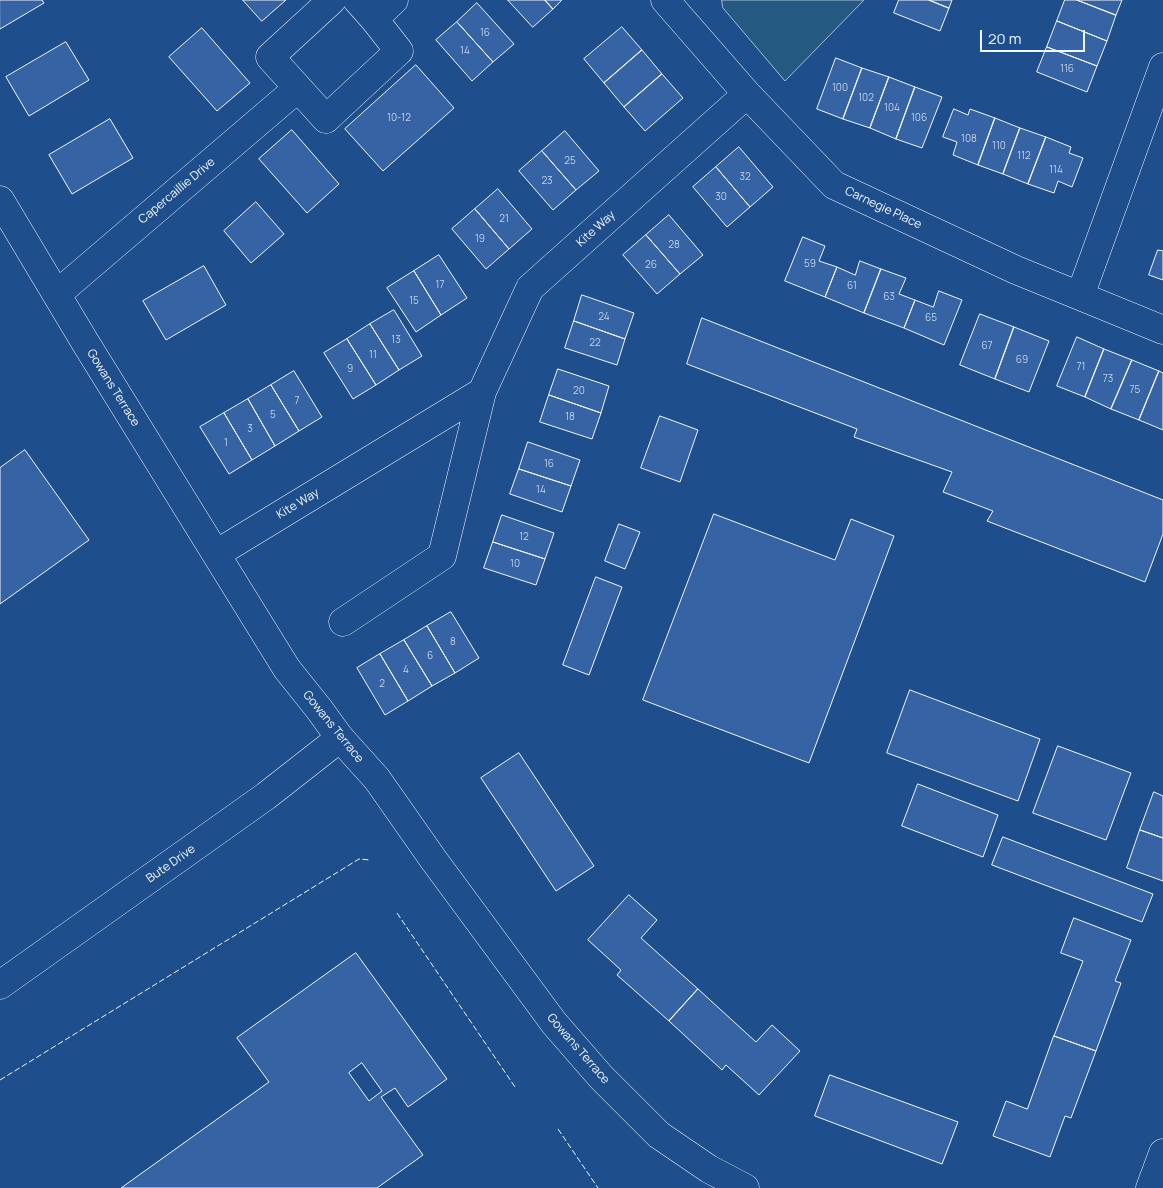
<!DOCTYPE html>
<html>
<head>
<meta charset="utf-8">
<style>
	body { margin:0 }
	#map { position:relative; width:1163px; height:1188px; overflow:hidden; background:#1f4e8c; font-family:Manrope,sans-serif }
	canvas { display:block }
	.scale { position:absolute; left:980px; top:30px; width:105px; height:22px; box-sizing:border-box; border:2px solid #f2f6ff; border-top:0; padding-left:6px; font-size:15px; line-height:18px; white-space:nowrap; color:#f2f6ff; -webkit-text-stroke:4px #1f4e8c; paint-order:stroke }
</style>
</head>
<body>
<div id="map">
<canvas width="1163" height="1188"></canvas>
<div class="scale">20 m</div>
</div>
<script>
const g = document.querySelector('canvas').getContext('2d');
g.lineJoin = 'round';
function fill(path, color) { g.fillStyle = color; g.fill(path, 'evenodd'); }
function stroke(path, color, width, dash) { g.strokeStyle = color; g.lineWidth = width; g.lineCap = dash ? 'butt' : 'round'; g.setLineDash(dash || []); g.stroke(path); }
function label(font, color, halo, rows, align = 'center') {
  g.font = font + ' Manrope,sans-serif'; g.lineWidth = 4; g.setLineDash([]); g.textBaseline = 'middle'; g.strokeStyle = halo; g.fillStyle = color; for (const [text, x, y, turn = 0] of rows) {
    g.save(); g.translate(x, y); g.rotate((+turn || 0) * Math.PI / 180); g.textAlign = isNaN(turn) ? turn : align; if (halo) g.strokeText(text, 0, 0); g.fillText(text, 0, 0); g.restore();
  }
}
const green = new Path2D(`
	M722 0H864L785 81 723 8Z`);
fill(green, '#245a82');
stroke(green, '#a8bbd7', 1);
const building = new Path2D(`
	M0 0H42L44 3 0 29Z
	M243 0H286L262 21Z
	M508 0H545L553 9 533 27Z
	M545 0H562L553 9Z
	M899 0H929L949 8 940 31 894 13Z
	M929 0H952L949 8Z
	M1065 0H1077L1116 15 1107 41 1057 21Z
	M1077 0H1122L1116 15Z
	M477 3 514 44 493 62 457 22Z
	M1057 21 1107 41 1097 66 1047 47Z
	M457 22 493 62 472 81 436 40Z
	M622 27 642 50 604 83 584 59Z
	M202 28 250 83 217 111 169 57Z
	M66 42 89 80 29 116 6 77Z
	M1047 47 1097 66 1087 92 1037 72Z
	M642 50 662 74 624 107 604 83Z
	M836 58 862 68 843 119 817 109Z
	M416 65 454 108 383 171 345 129Z
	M862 68 889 77 870 128 843 119Z
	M662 74 683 98 645 131 624 107Z
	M889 77 915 87 896 139 870 128Z
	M915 87 942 97 922 148 896 139Z
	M954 109 968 115 970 109 995 118 978 165 953 155 957 142 943 137Z
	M995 118 1020 128 1003 174 978 165Z
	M110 119 133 158 72 194 49 155Z
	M1020 128 1046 137 1028 184 1003 174Z
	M292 130 339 184 307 213 259 159Z
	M565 131 599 171 576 190 542 151Z
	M1046 137 1071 147 1069 153 1083 158 1072 187 1058 181 1054 193 1028 184Z
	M739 147 773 187 750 207 716 167Z
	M542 151 576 190 553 210 519 171Z
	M716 167 750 207 727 227 693 187Z
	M498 189 532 229 509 249 475 209Z
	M256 202 284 234 251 263 224 231Z
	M475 209 509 249 486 269 452 229Z
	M669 215 703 255 680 274 646 235Z
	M646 235 680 274 657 294 623 255Z
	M803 237 825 246 819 261 837 267 825 297 785 281Z
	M1158 250 1163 251V280L1149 275Z
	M439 255 467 298 441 315 414 271Z
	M860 261 881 269 864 313 825 297 837 267 855 275Z
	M204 266 226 305 166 340 143 301Z
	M881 269 906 278 899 294 915 300 904 328 864 313Z
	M414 271 441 315 416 332 387 288Z
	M939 291 962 300 944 345 904 328 915 300 933 307Z
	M582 295 634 313 625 339 574 321Z
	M394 310 422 356 399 370 370 324Z
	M980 314 1014 327 995 379 960 365Z
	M702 318 1163 500V534L1145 582 987 521 993 511 943 492 952 472 854 437 857 429 687 364Z
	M574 321 625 339 617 365 565 348Z
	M370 324 399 370 376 385 347 339Z
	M1014 327 1049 341 1029 392 995 379Z
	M1077 337 1104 349 1085 397 1057 386Z
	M347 339 376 385 353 399 324 353Z
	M1104 349 1132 360 1111 409 1085 397Z
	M1132 360 1159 371 1139 420 1111 409Z
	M558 369 609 386 601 413 549 395Z
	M294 371 322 417 299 431 271 385Z
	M1159 371 1163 373V430L1139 420Z
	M271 385 299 431 275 446 248 399Z
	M549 395 601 413 592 439 540 422Z
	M248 399 275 446 252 460 224 413Z
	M224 413 252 460 229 474 200 427Z
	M660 416 698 430 680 482 641 468Z
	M528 442 580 460 571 486 519 469Z
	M25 450 89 540 0 604V468Z
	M519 469 571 486 562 512 510 494Z
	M714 514 835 560 851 519 894 536 809 763 643 700Z
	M502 515 554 533 545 559 493 542Z
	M619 524 640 532 625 569 605 561Z
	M493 542 545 559 536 585 484 568Z
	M596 577 622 587 589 675 563 665Z
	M451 612 479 658 455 673 427 626Z
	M427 626 455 673 432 686 404 640Z
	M404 640 432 686 408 701 380 654Z
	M380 654 408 701 385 715 357 668Z
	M910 690 1040 739 1018 801 887 753Z
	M1058 746 1131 773 1106 840 1033 813Z
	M519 753 594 866 556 891 481 778Z
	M918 784 998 815 983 857 902 826Z
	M1154 792 1163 796V838L1140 830Z
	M1140 830 1163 838V881L1127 868Z
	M1003 837 1153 894 1142 922 992 865Z
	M629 895 657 920 641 938 698 989 669 1021 617 975 621 970 588 940Z
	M1074 918 1131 940 1115 981 1121 983 1096 1051 1054 1036 1083 961 1061 953Z
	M356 953 447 1079 408 1107 395 1088 381 1097 423 1155 377 1188H121L269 1082 237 1038ZM362 1063 382 1091 369 1101 349 1073Z
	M698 989 756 1042 772 1025 800 1051 759 1095 726 1065 722 1070 669 1021Z
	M1054 1036 1096 1051 1071 1118 1065 1116 1050 1157 993 1136 1006 1101 1027 1109Z
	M830 1075 958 1122 942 1164 815 1116Z`);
fill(building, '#3563a3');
stroke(building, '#f2f6ff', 1);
const street = new Path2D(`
	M332 0 270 57 326 119 399 51 374 19 357 0
	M665 0 747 94 834 185 1016 270 1080 296 1163 67
	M374 19 394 0
	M0 200 85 342 287 669 319 709 340 738
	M57 294 298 88
	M1080 296 1163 330
	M216 554 482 392 530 288 747 94
	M343 622 442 556 482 392`);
const secondary = new Path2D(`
	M0 985 266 796 340 738 377 779 433 859 554 1023 601 1077 659 1135 709 1169 745 1188`);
const primary = new Path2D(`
	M1150 1188 1163 1153`);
stroke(street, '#f2f6ff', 29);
stroke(secondary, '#f2f6ff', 29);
stroke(primary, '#f2f6ff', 29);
stroke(street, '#1f4e8c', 28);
stroke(secondary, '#1f4e8c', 28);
stroke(primary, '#1f4e8c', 28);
stroke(new Path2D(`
	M397 913 515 1087
	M0 1080 359 859 370 860
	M558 1129 598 1188`), '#f2f6ff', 1, [6, 2.5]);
label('10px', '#c3d1e8', null, [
	["16",485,33],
	["14",465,51],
	["116",1067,69],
	["100",840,88],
	["102",866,98],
	["104",892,108],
	["10-12",399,118],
	["106",919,118],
	["108",969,139],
	["110",999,146],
	["112",1024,156],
	["25",570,161],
	["114",1056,170],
	["32",745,177],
	["23",547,181],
	["30",721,197],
	["21",504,219],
	["19",480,239],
	["28",674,245],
	["59",810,264],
	["26",651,265],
	["17",440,285],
	["61",852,286],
	["63",889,297],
	["15",414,301],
	["24",604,317],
	["65",931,318],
	["13",396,340],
	["22",595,343],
	["67",987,346],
	["11",373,355],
	["69",1022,360],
	["71",1081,367],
	["9",350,369],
	["73",1108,379],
	["75",1135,390],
	["20",579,391],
	["7",297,401],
	["5",273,415],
	["18",570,417],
	["3",250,429],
	["1",226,443],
	["16",549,464],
	["14",541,490],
	["12",524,537],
	["10",515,564],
	["8",453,642],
	["6",430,656],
	["4",406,670],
	["2",382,684]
]);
label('12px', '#f2f6ff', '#1f4e8c', [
	["Capercaillie Drive",177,191,-40],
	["Carnegie Place",883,208,25],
	["Kite Way",596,229,-42],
	["Gowans Terrace",113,388,58],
	["Kite Way",298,504,-31],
	["Gowans Terrace",333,727,51],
	["Bute Drive",171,864,-35],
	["Gowans Terrace",578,1049,49]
]);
</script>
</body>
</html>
